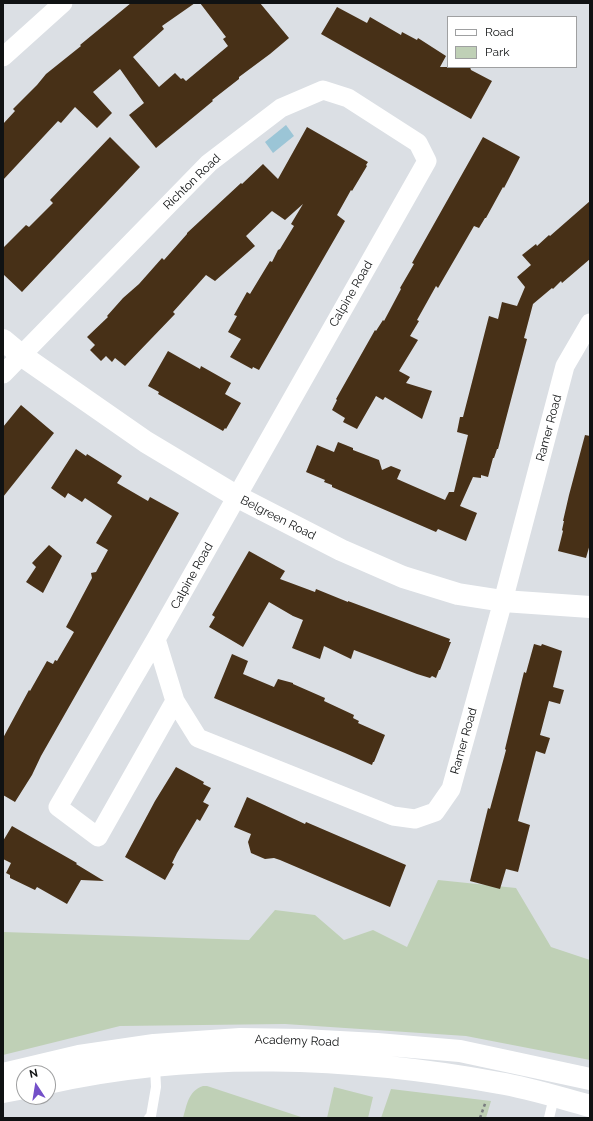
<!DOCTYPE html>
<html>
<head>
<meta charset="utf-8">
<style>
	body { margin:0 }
	#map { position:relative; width:593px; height:1121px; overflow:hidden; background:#dbdfe4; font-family:Raleway,sans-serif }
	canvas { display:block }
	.frame { position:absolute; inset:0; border:4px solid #101213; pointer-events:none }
	.legend { position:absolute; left:447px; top:16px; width:130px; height:52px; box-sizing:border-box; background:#fff; border:1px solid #9fa0a1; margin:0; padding:5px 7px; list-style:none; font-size:12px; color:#101213 }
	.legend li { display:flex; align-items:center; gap:8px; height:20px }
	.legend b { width:20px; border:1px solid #9fa0a1 }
	.north { position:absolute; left:16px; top:1065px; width:40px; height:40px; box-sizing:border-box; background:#fff; border:1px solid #9fa0a1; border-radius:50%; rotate:348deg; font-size:11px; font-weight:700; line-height:16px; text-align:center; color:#101213 }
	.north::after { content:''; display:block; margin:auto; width:14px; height:18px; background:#7450c9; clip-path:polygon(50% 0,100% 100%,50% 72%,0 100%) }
</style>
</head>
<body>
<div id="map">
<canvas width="593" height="1121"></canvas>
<div class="frame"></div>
<ul class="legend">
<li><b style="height:5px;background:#fff"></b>Road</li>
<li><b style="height:11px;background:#bfd0b6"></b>Park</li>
</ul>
<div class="north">N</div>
</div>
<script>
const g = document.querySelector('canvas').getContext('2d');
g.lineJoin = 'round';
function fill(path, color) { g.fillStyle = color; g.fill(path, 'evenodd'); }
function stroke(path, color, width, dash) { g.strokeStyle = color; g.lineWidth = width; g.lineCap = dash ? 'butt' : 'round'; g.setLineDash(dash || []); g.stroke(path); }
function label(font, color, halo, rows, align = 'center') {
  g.font = font + ' Raleway,sans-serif'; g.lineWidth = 4; g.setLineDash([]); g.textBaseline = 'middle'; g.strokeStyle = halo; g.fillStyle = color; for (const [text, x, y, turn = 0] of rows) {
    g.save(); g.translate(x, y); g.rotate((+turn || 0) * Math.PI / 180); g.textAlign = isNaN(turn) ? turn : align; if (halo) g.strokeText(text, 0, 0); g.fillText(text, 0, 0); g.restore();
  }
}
fill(new Path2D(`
	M438 880 516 888 551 947 590 960V1060L466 1036 285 1024 120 1026 3 1055V932L249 940 275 910 315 915 344 940 373 930 407 947Z
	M203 1086H207L304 1118H183C187 1105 188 1091 203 1086Z
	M334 1087 373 1097 368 1118H327Z
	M391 1089 491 1101 486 1118H381Z`), '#bfd0b6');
fill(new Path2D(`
	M286 125 294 136 273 153 265 142Z`), '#9bc5d6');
fill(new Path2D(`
	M131 3H195L162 26 164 29 133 57 159 87 175 73 181 79 183 78 186 81 228 46 223 39 226 37 200 3H260L289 38 270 54 239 77V79L212 100 213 101 156 148 129 115 144 103 120 69 93 92 112 113 97 128 75 107 61 123 58 121 3 180V124L15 111 13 109 37 85 46 74 81 46 80 45Z
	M337 7 367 23 370 17 401 35 402 32 417 40 418 38 446 56 440 67H470L471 70 492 81 471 119 321 34Z
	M307 127 368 162 366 165 367 166 352 191 351 190 337 215 345 221 259 370 253 367 252 369 230 357 241 339 228 332 237 316 234 315 247 292 250 294 270 261 272 262 278 250 280 249 294 226 291 224 303 204 285 220 272 211 246 236 255 246 215 281 206 275 173 312 175 314 125 366 115 358 112 362 106 356 101 361 90 350 95 345 87 337 108 317 107 316 123 298 139 284 162 258 164 260 187 234V233L241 183 242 184 263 164 278 179Z
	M110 137 140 167 22 292 3 274V248L26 225 29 227 53 203 50 200Z
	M483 137 520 157 504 188 503 187 486 218H485L479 228 474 226 438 288 436 286 417 320 419 321 410 336 418 340 399 371 410 377 406 383 432 391 422 419 385 397 383 400 376 396 357 429 343 422 345 418 332 410 337 400 336 399 375 330 376 331 383 320 384 321 401 289 400 288 414 264 412 263Z
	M590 201V259L562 283 561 281 553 289 552 288 533 304 524 338 527 339 498 449H497L494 458H493L488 477 481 475V478L473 477 460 506 477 513 466 541 438 529 436 532 332 487V485L324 482 325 480 306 472 317 445 334 452 338 442 353 448V450L379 460 382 470 391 466 401 470 397 479 445 500 449 492H454L468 435 457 432 460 417H463L489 316 498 319 502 302 517 306 525 287 517 277 531 265 522 255 536 244 537 246 549 235 550 236Z
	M168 351 200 369 201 366 231 383 225 394 241 403 226 429 225 428 223 431 158 394 159 392 148 386Z
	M21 405 54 433 3 497V427Z
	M585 435 590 436V544L586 558 558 551 563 531 562 530 564 521H563L569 495Z
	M76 449 86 456 87 454 122 476 117 483 148 501 150 497 179 513 135 591 41 756 32 775 15 802 3 795V738L29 690 30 691 47 661 53 664 55 660 57 661 74 632 66 627 92 578 91 573 96 572 108 550 96 543 112 516 85 498 82 502 68 493 65 498 51 488Z
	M49 545 62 556 43 593 26 582 36 567 32 563Z
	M249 551 285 571 280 579 315 592 316 589 348 602V601L450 639 449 642H451L440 670H439L436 678 432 676 430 678 417 674 354 650 351 659 324 646 320 659 292 648 303 620 293 616 269 602 243 647 209 627 215 617 212 615Z
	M534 644 541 646 542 644 562 651 553 687 564 690 560 704 549 701 540 735 550 738 545 754 536 751 522 805 518 821 530 825 518 872 506 869 500 889 470 881 488 808 490 809 506 750 505 749 524 672 526 673Z
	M232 654 248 661 243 674 274 687 278 679 293 683V684L325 698 324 701 354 715 353 718 359 721 358 723 385 735 374 762H373L372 765 345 753 214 698Z
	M176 767 204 782 203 784 211 788 203 802 209 805 200 821 197 819 177 853 172 863 174 864 165 880 125 857 155 801Z
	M247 797 305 824 306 822 406 865 390 907 280 860 274 858 265 859 251 853 248 842 251 834 234 827Z
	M12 826 77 863 76 864 104 881 81 880 67 904 37 887 35 890 10 878V875L6 873 11 863 3 859V841Z`), '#473017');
stroke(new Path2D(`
	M480 1118 486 1101`), '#787b7e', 2.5, [3, 3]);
stroke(new Path2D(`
	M149 1118 151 1116 156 1087 155 1066
	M549 1118 554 1097`), '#fff', 10);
stroke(new Path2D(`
	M3 57 63 3
	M3 374 209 163 281 108 323 90 348 98 418 143 427 161 156 639 58 807 98 837 175 701
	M156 639 175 701 198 738 393 816 415 819 435 812 451 789 503 601 565 366 590 323`), '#fff', 19);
stroke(new Path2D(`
	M3 340 21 355 146 442 236 496 341 550 403 577 458 594 503 601 590 607`), '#fff', 22);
stroke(new Path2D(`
	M3 1074 79 1056 154 1045 240 1039 302 1040 377 1044 460 1051 590 1079
	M48 1083C194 1050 352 1056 499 1083 530 1088 560 1098 590 1106
	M3 1092 24 1088`), '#fff', 22);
label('12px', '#101213', '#fff', [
	["Richton Road",192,182,-44],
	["Calpine Road",351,294,-60],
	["Ramer Road",549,428,-75],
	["Belgreen Road",278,518,27],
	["Calpine Road",192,576,-61],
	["Ramer Road",464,741,-74],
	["Academy Road",297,1041,2]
]);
</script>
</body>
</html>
